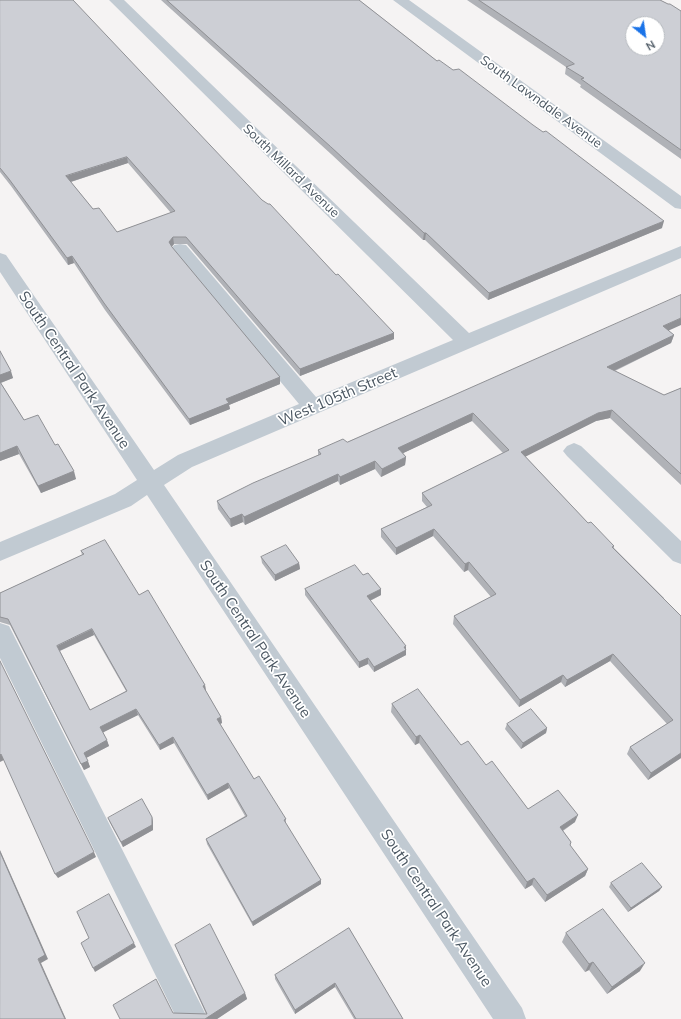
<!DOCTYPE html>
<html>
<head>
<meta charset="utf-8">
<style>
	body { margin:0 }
	#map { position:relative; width:681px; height:1019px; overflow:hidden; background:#f5f3f3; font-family:Mulish,sans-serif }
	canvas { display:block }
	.north { position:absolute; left:625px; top:16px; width:40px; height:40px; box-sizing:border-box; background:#fff; border:1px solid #b7bbc0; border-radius:50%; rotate:150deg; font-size:11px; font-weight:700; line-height:16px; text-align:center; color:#4a5661 }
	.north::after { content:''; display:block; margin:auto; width:14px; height:18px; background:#1a73e8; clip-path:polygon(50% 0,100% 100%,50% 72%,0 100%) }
</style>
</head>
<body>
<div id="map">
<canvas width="681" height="1019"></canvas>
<div class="north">N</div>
</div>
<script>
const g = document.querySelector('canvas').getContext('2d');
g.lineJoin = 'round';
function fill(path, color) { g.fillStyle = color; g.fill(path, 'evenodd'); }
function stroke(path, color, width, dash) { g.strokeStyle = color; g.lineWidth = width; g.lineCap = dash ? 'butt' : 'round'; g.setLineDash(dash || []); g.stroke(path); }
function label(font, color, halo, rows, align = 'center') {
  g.font = font + ' Mulish,sans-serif'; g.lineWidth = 3.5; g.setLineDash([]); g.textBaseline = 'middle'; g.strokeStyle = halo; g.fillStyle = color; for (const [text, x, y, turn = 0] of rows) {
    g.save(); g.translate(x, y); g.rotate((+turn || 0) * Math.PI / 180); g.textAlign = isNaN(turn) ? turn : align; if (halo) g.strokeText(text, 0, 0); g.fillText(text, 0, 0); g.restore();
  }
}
fill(new Path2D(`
	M109 0H124L469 333 681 246V258L192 467 164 485 522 1008 526 1019H493L147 495 131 506 0 561V542L115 494 137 480 0 272V253L6 255 154 470 178 455 299 404 174 253 171 249 174 245 180 244 186 245 316 397 453 340Z
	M393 0H409L681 196V209L675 208Z
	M574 443 581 446 681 541V564L673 561 567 456 563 451 567 446Z
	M0 623 9 626 208 1019H177L0 658Z`), '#c1cad2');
fill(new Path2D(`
	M0 0 262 200 394 333V339L300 376 187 244H174L171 247 280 377V384L229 405 230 409 190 425 105 310 74 263 68 265 11 186 0 172ZM128 163 171 213 117 232 93 209 71 182Z
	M161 0H359L437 61 662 228 488 300 425 240H423L331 154Z
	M467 0H660L681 11V159L580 87 581 85 565 74 566 67Z
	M669 331 674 335 671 343 615 371 664 395 681 388V485L610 418 596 421 525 456 588 523 614 546V548L664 598 681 758 648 780 627 754 630 747 667 724 610 661 565 687 561 682 519 707 453 624 454 616 491 597 468 570 464 572 433 536 396 555 381 537V529L427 507 422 501V493L503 453 472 421 403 453 406 457 405 465 381 477 375 469 340 485 338 481 245 525 243 522 231 527 218 509 217 501 318 455V450L347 442Z
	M0 351 13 378 1 383 24 420 55 445 76 479 41 493 19 454 0 461Z
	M81 551 139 595 205 685 206 691 221 717 222 723 220 724 254 779 286 819V824L321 880V884L253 926 207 844 206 839 245 816 229 788 208 800 174 743 160 750 138 715 103 732 109 746 86 758 90 767 84 770 10 625 0 622V593L82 555ZM94 635 126 691 90 710 60 651Z
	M261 557 299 563 300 569 275 581 262 563Z
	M363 575 381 589V595L370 601 406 650V655L374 672 368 664 359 668 305 595V589Z
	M392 704 461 745 486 765 528 809 575 822 563 831 571 842 570 846 588 869 585 876 545 902 532 885 525 889 419 743 415 745 391 712Z
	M507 724 547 728 546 733 521 749 505 729Z
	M152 817 153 822V830L123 847 110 823 108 818Z
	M611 883 662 887 659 891 628 912 609 887Z
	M349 928 403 1019H354L335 987 295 1014 275 979V975Z
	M566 933 640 971 607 994 589 970 585 972 562 942Z
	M175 945 245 993 247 999 217 1019H120L173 1013 206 1014 178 952Z`), '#b0b2b7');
fill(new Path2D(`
	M127 157 128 163 67 183 66 176Z
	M664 221 662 228 488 300 489 293Z
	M424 233H426L425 240H423Z
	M173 237 174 244 170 249 169 242Z
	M72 256 74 263 68 265 67 258Z
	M681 318V325L661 334 663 326Z
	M394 333V339L300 376V369Z
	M674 335 671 343 605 375 607 367Z
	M11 371 13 378 0 383V375Z
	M280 377V384L229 405 230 409 190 425 189 419 226 399Z
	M612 410 610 418 596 421 519 460 521 452 598 413Z
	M473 413 472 421 397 456 398 448Z
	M17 446 19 454 0 461V453Z
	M406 457 405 465 381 477 382 469Z
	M375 461V469L340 485V477Z
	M74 471 76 479 41 493 38 486Z
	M338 474V481L245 525 244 517Z
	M242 514 243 522 231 527 230 519Z
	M434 529 433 536 396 555V548Z
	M469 562 468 570 464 572 465 564Z
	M299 563 300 569 275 581V575Z
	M381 589V595L367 602V596Z
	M92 629 94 635 59 651 57 646Z
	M406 646V655L374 672V667Z
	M613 654 610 661 565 687 567 680Z
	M368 658V664L359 668V662Z
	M563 675 561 682 519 707 520 700Z
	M205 685 206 691 204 692 203 686Z
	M136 709 138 715 102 733 100 727Z
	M221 717 222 723 218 725 217 719Z
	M547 728 546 733 521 749 523 743Z
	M420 735 419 743 415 745 416 737Z
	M173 737 174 743 160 750 159 745Z
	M107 740 109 746 86 758 84 753Z
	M681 753V758L648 780 651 773Z
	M1 754 4 760 0 762V755Z
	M88 761 90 767 84 770 81 764Z
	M228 783 229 788 208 800 207 795Z
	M578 815 575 822 557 834 560 827Z
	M152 817 153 822V830L123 847 121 842Z
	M0 850 48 959 41 963 66 1019H65L38 959 0 852Z
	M94 852 96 857 58 878 55 874Z
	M588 869 585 876 545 902 547 895Z
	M534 878 532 885 525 889 527 882Z
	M321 880V884L253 926 252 922Z
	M662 887 659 891 628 912 631 908Z
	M134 943 136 947 95 972 93 968Z
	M593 962 589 970 585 972 589 964Z
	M645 963 640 971 607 994 612 987Z
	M335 983V987L295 1014V1010Z
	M245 993 247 999 217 1019H205Z`), '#909195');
const building = new Path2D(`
	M0 0H73L262 200 268 204H270L336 275 338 274 394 333 300 369 186 237H173L169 242 172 247 280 377 226 399 229 403 189 419 104 303 72 256 67 258 9 179 0 168ZM127 157 175 211 117 232 99 208 93 209 66 176Z
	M167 0H359L437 61 439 60 453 70 459 69 533 125 543 132 546 131 664 221 489 293 426 233H424L331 147Z
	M479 0H660L668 4H670L681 11V150L581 79 584 78 566 67 574 64ZM633 24H657V48H633Z
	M681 295V318L663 326 674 335 607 367 664 395 681 388V474L612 410 598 413 521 452 588 523 591 522 614 546 612 547 681 616V753L651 773 630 747 673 720 613 654 567 680 563 675 520 700 454 616 496 594 469 562 465 564 434 529 396 548 381 529 432 505 422 493 509 450 473 413 398 448 406 457 382 469 375 461 340 477 338 474 244 517 242 514 230 519 217 501 253 483 321 454 318 450 343 439 347 442Z
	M0 351 11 371 0 375Z
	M0 382 24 420 38 415 55 445 58 444 74 471 38 486 17 446 0 453Z
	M105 540 139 595 148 590 205 685 203 686 221 717 217 719 254 779 259 776 286 819 284 820 321 880 252 922 206 839 247 816 228 783 207 795 173 737 159 745 136 709 100 727 107 740 84 753 88 761 81 764 8 619 0 617V593L84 554 81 551ZM92 629 127 691 90 710 57 646Z
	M286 545 299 563 275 575 261 557Z
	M355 565 363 575 368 573 381 589 367 596 406 646 404 647 406 650 374 667 368 658 359 662 305 589Z
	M0 661 94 852 55 874 1 754 0 755Z
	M418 689 461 745 468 741 486 765 492 761 528 809 558 790 578 815 560 827 571 842 570 845 588 869 547 895 534 878 527 882 420 735 416 737 392 704Z
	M531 709 547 728 523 743 507 724Z
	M142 799 152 817V825L121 842 108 818Z
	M0 852 45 955 38 959 65 1019H0Z
	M642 863 662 887 631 908 611 883Z
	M109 894 134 943 93 968 81 943 89 938 77 912Z
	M603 909 645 963 612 987 593 962 589 964 566 933Z
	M210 924 245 993 205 1019H120L113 1005 156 979 173 1013 207 1014 175 945Z
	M349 928 403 1019H356L335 983 295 1010 275 975Z`);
fill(building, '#cdcfd5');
stroke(building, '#909195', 1);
label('13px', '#4a5661', '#fff', [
	["South Lawndale Avenue",541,102,36],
	["South Millard Avenue",291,171,44]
]);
label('15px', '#4a5661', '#fff', [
	["South Central Park Avenue",74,370,56],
	["West 105th Street",338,397,-23],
	["South Central Park Avenue",255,639,56],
	["South Central Park Avenue",436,908,56]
]);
</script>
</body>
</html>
